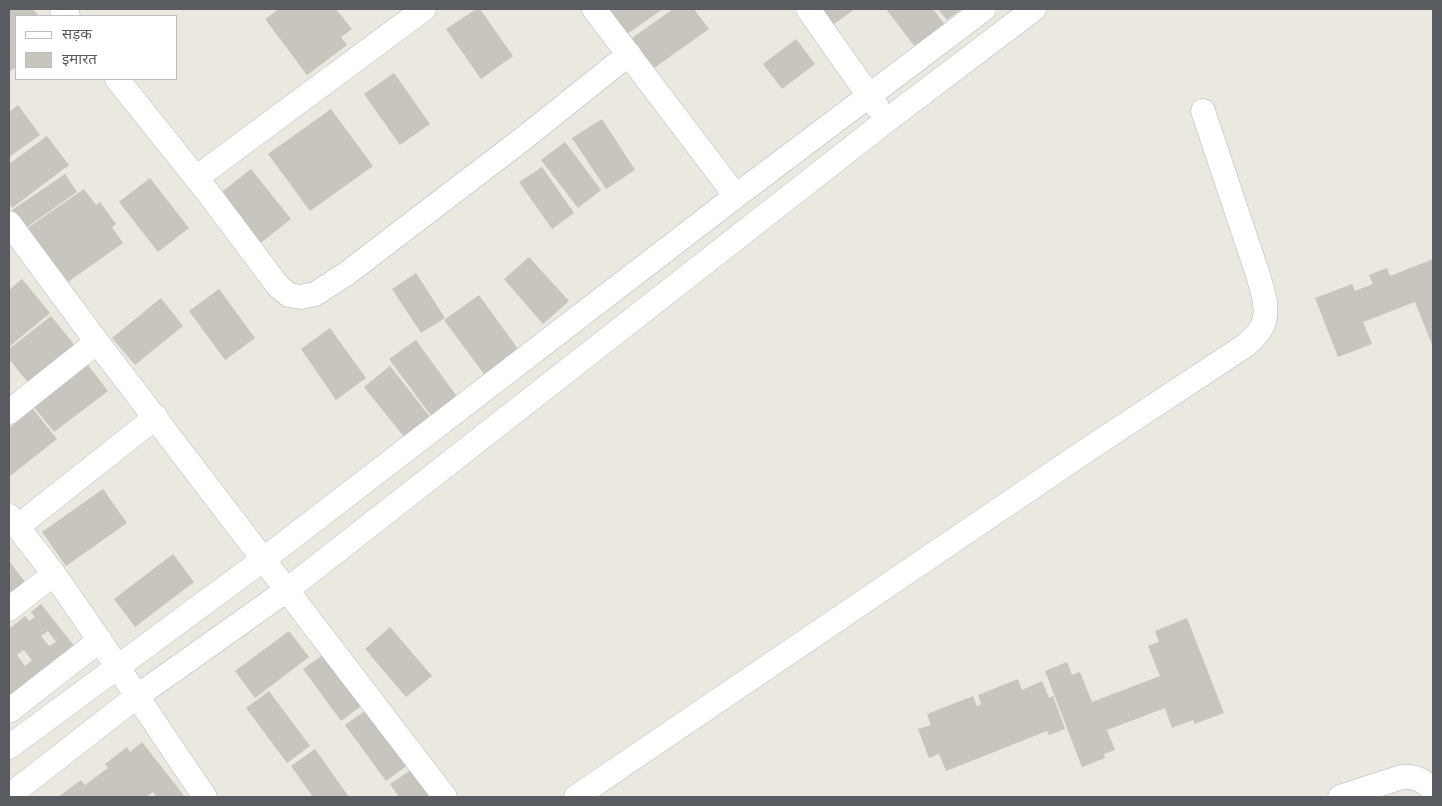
<!DOCTYPE html>
<html>
<head>
<meta charset="utf-8">
<style>
	body { margin:0 }
	#map { position:relative; width:1442px; height:806px; overflow:hidden; background:#ebe8df; font-family:"Roboto Condensed","Noto Sans Devanagari",sans-serif }
	canvas { display:block }
	.frame { position:absolute; inset:0; border:10px solid #585c60; pointer-events:none }
	.legend { position:absolute; left:15px; top:15px; width:162px; height:65px; box-sizing:border-box; background:#fff; border:1px solid #bcbebf; margin:0; padding:6px 9px; list-style:none; font-size:15px; color:#585c60 }
	.legend li { display:flex; align-items:center; gap:10px; height:25px }
	.legend b { width:25px; border:1px solid #bcbebf }
</style>
</head>
<body>
<div id="map">
<canvas width="1442" height="806"></canvas>
<div class="frame"></div>
<ul class="legend">
<li><b style="height:6px;background:#fff"></b>सड़क</li>
<li><b style="height:14px;background:#c8c4be"></b>इमारत</li>
</ul>
</div>
<script>
const g = document.querySelector('canvas').getContext('2d');
g.lineJoin = 'round';
function fill(path, color) { g.fillStyle = color; g.fill(path, 'evenodd'); }
function stroke(path, color, width, dash) { g.strokeStyle = color; g.lineWidth = width; g.lineCap = dash ? 'butt' : 'round'; g.setLineDash(dash || []); g.stroke(path); }
fill(new Path2D(`
	M9 9H33L39 16H16V67L9 72Z
	M279 9H336L352 29 341 37 347 45 307 75 265 19Z
	M476 9H480L513 56 481 79 446 29Z
	M611 9H663L627 34 610 10Z
	M673 9H694L709 29 654 68 632 38Z
	M819 9H855L831 26Z
	M886 9H933L946 26 916 48Z
	M938 9H962L947 20Z
	M796 39 815 64 782 89 763 64Z
	M394 73 430 124 400 145 364 94Z
	M18 105 40 135 9 157V112Z
	M331 109 373 166 310 211 268 154Z
	M602 119 635 170 606 189 572 138Z
	M47 136 69 165 12 208 9 203V164Z
	M565 142 601 190 578 208 541 160Z
	M542 167 574 213 552 229 519 182Z
	M251 169 291 219 258 245 218 195Z
	M65 174 77 192 24 229 12 210Z
	M150 178 189 228 158 252 119 202Z
	M84 189 96 205 100 202 116 224 112 227 123 243 65 284 26 229Z
	M529 257 569 301 543 324 504 279Z
	M1433 259V347L1415 302 1363 322 1372 344 1338 357 1315 298 1352 284 1355 291 1373 284 1369 275 1387 268 1390 276Z
	M416 273 445 318 421 333 392 289Z
	M22 279 50 313 9 347V290Z
	M219 289 255 338 225 360 189 311Z
	M479 295 518 349 484 374 444 320Z
	M161 298 183 326 135 365 112 338Z
	M51 316 77 348 30 385 9 359V349Z
	M330 328 366 378 336 400 301 349Z
	M416 340 458 398 432 417 389 359Z
	M88 365 108 391 54 432 34 407Z
	M390 366 431 418 405 438 364 387Z
	M33 409 57 439 9 477V428Z
	M103 489 127 523 66 566 42 532Z
	M173 554 194 582 135 627 114 599Z
	M9 561 25 582 13 592 12 591 9 593Z
	M41 604 79 652 9 702V635L10 634 9 629 25 616 29 621 35 617 31 612ZM48 631 56 642 49 646 41 636ZM24 650 32 660 25 666 17 655Z
	M1187 618 1224 713 1194 724 1193 720 1172 728 1165 708 1107 730 1115 750 1104 754 1105 758 1082 767 1045 671 1067 662 1072 675 1080 672 1092 702 1160 676 1148 646 1159 642 1155 631Z
	M390 627 432 676 406 697 365 649Z
	M289 631 309 657 255 698 235 671Z
	M327 652 365 703 341 721 303 669Z
	M1018 679 1022 690 1042 681 1049 698 1053 696 1065 729 1049 735 1047 731 946 771 939 754 929 758 918 729 931 725 927 714 973 696 977 706 981 704 978 695Z
	M269 691 310 746 287 763 246 708Z
	M369 708 409 764 386 781 345 725Z
	M142 742 185 797H157L153 792 146 797H58L81 780 85 785 108 768 105 764 127 747 130 752Z
	M315 749 349 797H313L291 766Z
	M414 768 434 797H399L390 784Z`), '#c8c4be');
const minor = new Path2D(`
	M62 9 68 16
	M594 9 736 196
	M808 9 877 107
	M117 79 209 194 278 286 289 295 301 297 315 294 346 274 524 138 629 54
	M196 178 424 9
	M9 223 97 342 445 797
	M9 412 97 342
	M9 516C24 536 41 556 55 576 107 649 155 724 205 797
	M17 527 156 417
	M9 609 54 574
	M9 711 100 640
	M9 747 264 559 736 196 984 9
	M9 796 136 697 287 590 886 121 1034 9
	M576 797 1084 452 1246 345C1250 341 1256 336 1260 330 1271 313 1263 293 1258 275L1203 111
	M1340 797 1402 777C1415 776 1424 780 1433 790`);
stroke(minor, '#b2b6ba', 25);
stroke(minor, '#fff', 24);
</script>
</body>
</html>
